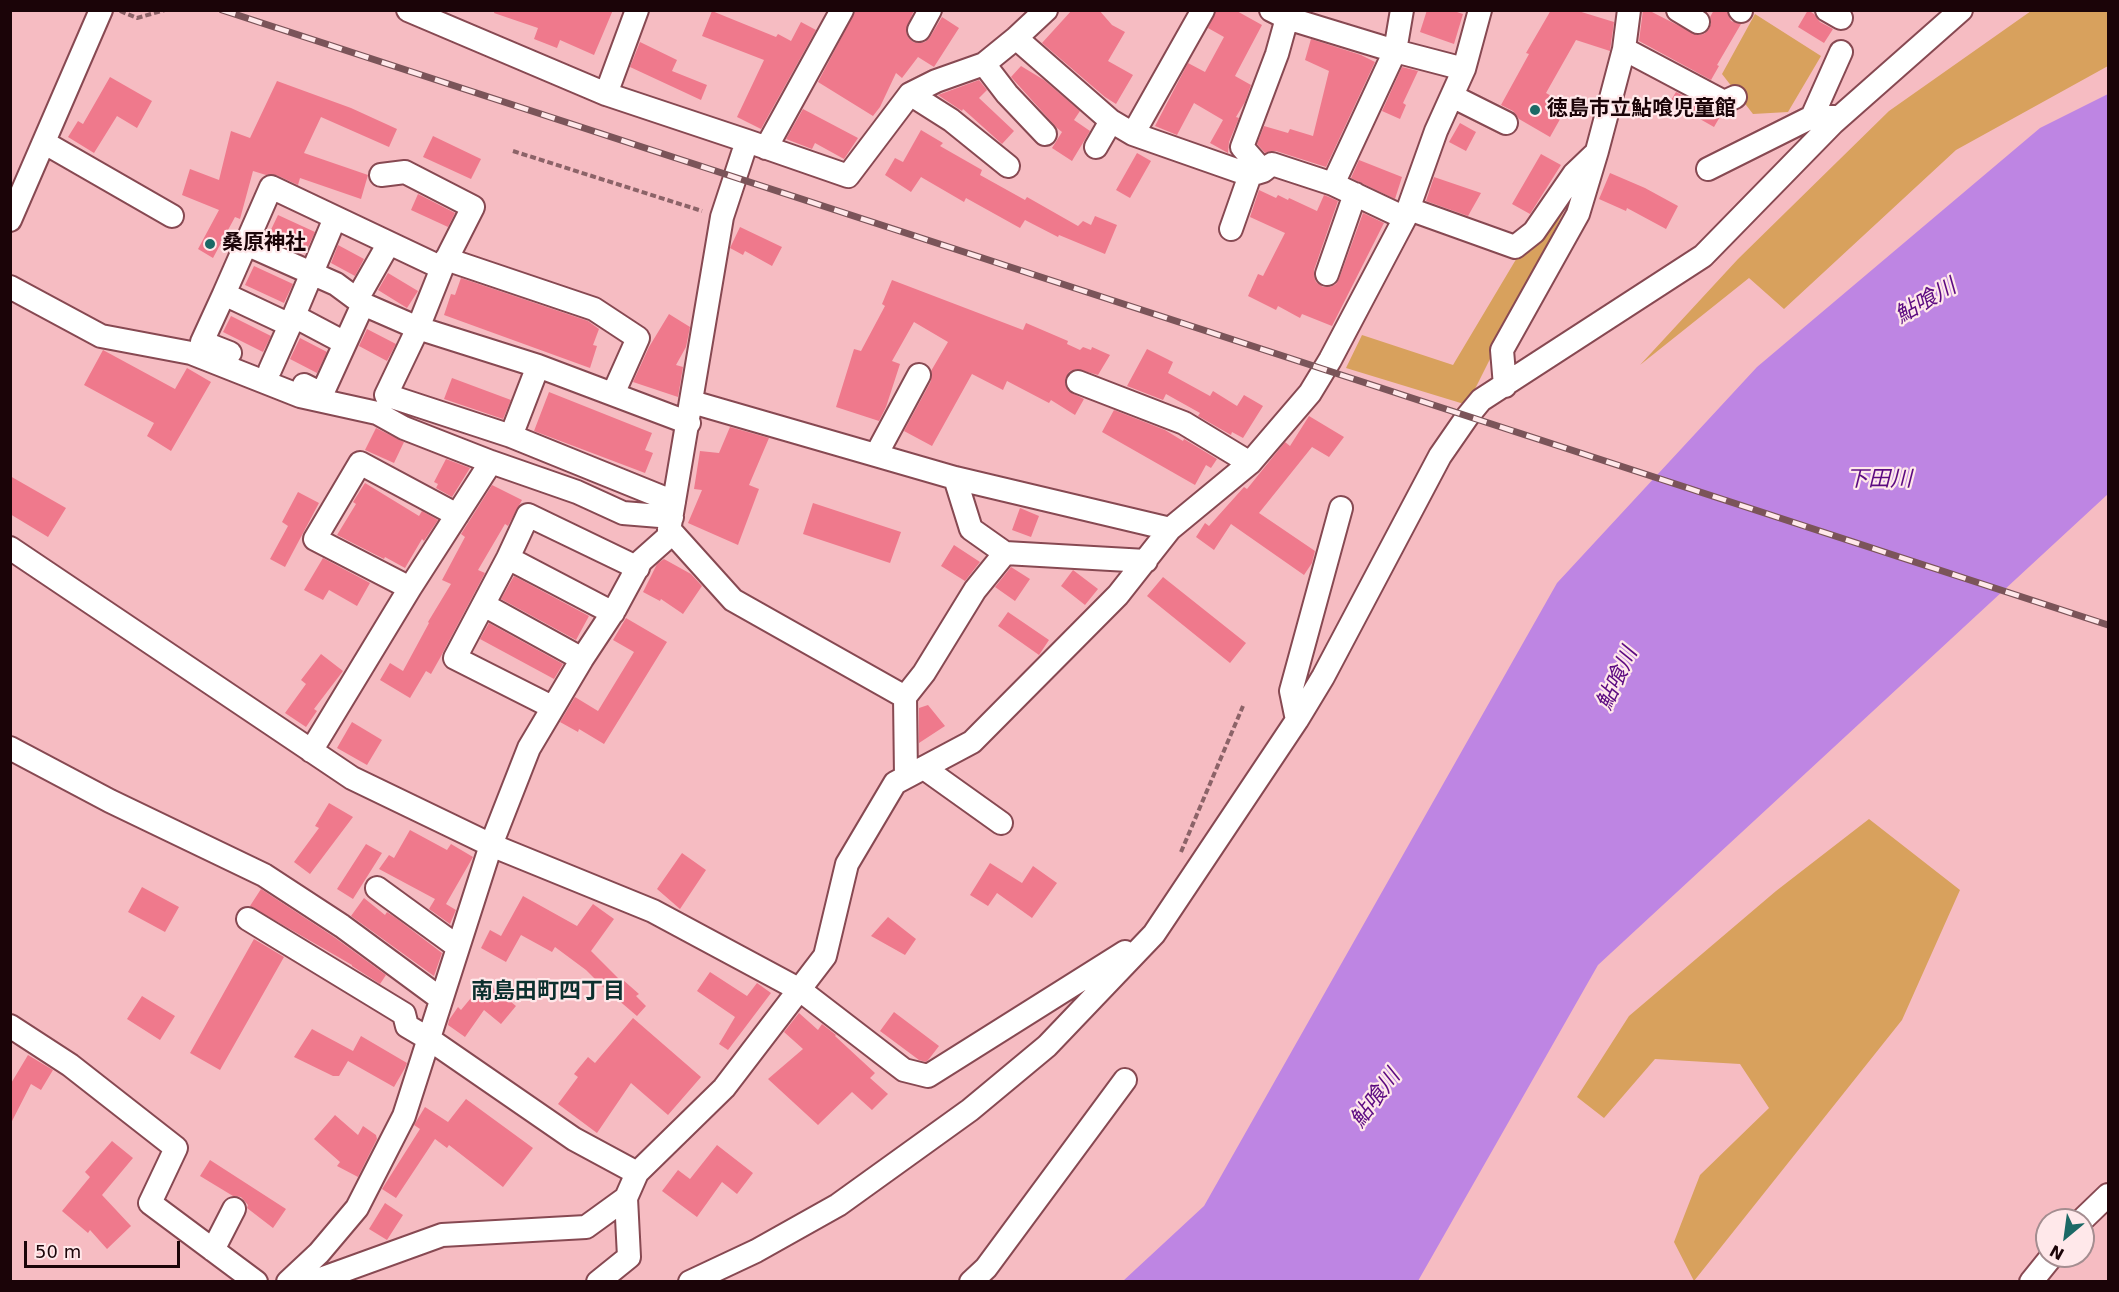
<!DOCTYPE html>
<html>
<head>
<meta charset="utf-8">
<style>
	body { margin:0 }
	#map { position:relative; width:2119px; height:1292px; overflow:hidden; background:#f6bcc2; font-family:"DejaVu Sans",sans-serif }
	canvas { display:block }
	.frame { position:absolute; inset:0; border:12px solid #1b0408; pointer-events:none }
	.north { position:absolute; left:2035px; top:1208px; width:60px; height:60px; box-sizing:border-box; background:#ffe8ea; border:2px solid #a48d90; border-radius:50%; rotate:209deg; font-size:16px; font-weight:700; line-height:24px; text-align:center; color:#1b0408 }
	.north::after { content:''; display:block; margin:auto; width:21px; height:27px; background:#1c6966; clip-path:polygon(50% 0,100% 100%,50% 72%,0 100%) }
	.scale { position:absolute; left:24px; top:1241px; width:156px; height:27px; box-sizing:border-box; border:3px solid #1b0408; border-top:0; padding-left:8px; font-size:18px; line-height:21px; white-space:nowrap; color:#1b0408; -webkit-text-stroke:4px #ffe8ea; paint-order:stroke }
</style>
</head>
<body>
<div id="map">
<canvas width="2119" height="1292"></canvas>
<div class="frame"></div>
<div class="north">N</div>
<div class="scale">50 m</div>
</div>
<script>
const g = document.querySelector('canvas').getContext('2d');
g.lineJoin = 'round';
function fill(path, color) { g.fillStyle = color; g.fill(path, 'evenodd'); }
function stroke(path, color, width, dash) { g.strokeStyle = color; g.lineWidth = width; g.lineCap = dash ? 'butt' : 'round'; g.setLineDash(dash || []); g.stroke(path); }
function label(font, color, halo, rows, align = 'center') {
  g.font = font + ' "DejaVu Sans","Noto Sans JP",sans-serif'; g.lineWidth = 4.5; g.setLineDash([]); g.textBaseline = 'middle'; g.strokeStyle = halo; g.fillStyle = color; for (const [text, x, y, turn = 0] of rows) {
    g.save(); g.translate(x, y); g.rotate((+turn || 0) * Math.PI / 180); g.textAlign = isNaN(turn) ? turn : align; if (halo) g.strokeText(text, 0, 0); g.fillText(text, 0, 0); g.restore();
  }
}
fill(new Path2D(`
	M2031 11H2108V66L1956 150 1784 309 1749 278 1640 365 1738 259 1889 111Z
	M1755 14 1821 56 1788 112 1753 114 1722 74Z
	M1564 201 1565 209 1472 395 1464 404 1346 368 1362 335 1453 365 1518 256 1531 251Z
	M1869 819 1960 890 1902 1020 1694 1281 1674 1242 1700 1175 1769 1108 1740 1064 1655 1059 1604 1118 1577 1097 1629 1016 1776 891Z`), '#d8a15d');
fill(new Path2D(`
	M2108 94V494L1598 965 1418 1281H1123L1204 1206 1557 583 1757 367 2040 128Z`), '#be85e3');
fill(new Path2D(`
	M495 10H613L594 55 560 40 557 48 534 39 538 28 494 13Z
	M856 10H914L906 31 908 37 913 42 919 43 925 42 930 37 942 17 959 28 934 67 918 57 902 78 896 73 880 107 873 116 818 82Z
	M1072 10H1099L1112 25 1125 32 1108 61 1133 75 1116 104 1105 97 1042 43Z
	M1216 10H1235L1262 25 1235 76 1251 85 1245 102 1236 117 1239 118 1229 142 1228 153 1210 143 1223 120 1194 103 1177 135 1155 126 1188 63 1205 72 1224 37 1208 28Z
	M1427 10H1451L1463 14 1454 44 1420 32Z
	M1551 10H1575L1614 22 1610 51 1576 40 1546 93 1568 105 1550 137 1519 119 1513 111 1501 105 1529 54 1526 53Z
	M1643 10H1648L1697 35 1704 34 1709 29 1711 23 1710 17 1714 10H1727L1731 21 1741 24 1717 65 1719 66 1711 80 1639 41Z
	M1808 10 1814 14 1820 22 1833 29 1824 43 1798 27Z
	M712 11 776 37 778 34 791 41 801 22 816 30 761 129 737 117 764 60 702 36Z
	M1311 39 1361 55 1375 62 1326 167 1276 151 1265 153 1257 144 1264 126 1288 133 1290 129 1313 136 1329 71 1305 60Z
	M640 42 677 60 672 71 707 85 701 100 630 67Z
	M1021 66 1044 80 1080 111 1074 120 1090 131 1072 161 1052 148 1062 132 1057 128 1011 77Z
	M1402 67 1418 71 1403 103 1406 105 1400 119 1382 111Z
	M110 77 152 101 137 128 117 116 94 153 68 137 78 121 83 124Z
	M979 80 987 90 979 98 1014 131 1002 144 963 109 962 111 938 95Z
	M277 81 351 108 397 129 389 147 321 117 304 153 368 175 361 199 300 178 298 185 276 175H266L253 171 240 219 235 217 213 258 198 249 219 210 182 195 190 169 219 180 231 131 250 138Z
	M1676 92 1721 115 1714 127 1670 102Z
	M803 109 858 138 844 159 815 143 812 149 786 139Z
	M1460 123 1476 132 1466 151 1449 142Z
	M921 130 943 143 940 146 982 170 980 175 1025 200 1027 197 1078 226 1083 221 1091 225 1095 216 1117 225 1105 254 1059 235 1058 237 1025 220 1020 228 966 198 964 202 921 177 911 192 885 175 895 158 903 162Z
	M433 136 481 159 471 179 423 157Z
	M1137 153 1151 161 1130 198 1116 190Z
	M1541 154 1561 165 1530 214 1512 204Z
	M1359 160 1402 177 1395 199 1351 178Z
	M1610 173 1645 188 1678 206 1666 229 1627 208 1626 211 1599 199Z
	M1434 177 1481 193 1468 216 1426 201Z
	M1259 190 1276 198 1278 195 1288 200 1289 198 1317 211 1324 195 1338 201 1314 270V276L1316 282 1323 287H1330L1336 284 1339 279 1363 213 1384 223 1332 326 1302 314 1300 318 1278 306 1276 310 1248 296 1258 274 1263 276 1285 233 1250 217Z
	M418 194 455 213 448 227 411 210Z
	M278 215 315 232 305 254 268 236Z
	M740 227 782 247 772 266 745 251 743 255 730 248Z
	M338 245 364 259 355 276 331 263Z
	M254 266 293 284 284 303 245 285Z
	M388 273 418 291 407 308 378 290Z
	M461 278 588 321 599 329 593 345 597 346 590 368 444 315 451 294 455 295Z
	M892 280 1023 330 1026 323 1068 341 1067 344 1080 350 1083 347 1091 350 1092 347 1110 355 1098 375 1077 369 1070 371 1066 377 1065 383 1068 391 1084 399 1075 415 1051 400 1049 403 1007 381 1003 390 972 374 932 446 904 431 931 381V371L948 342 914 322 892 361 900 364 886 407 879 421 836 407 854 349 861 351 885 306 882 304Z
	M669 314 690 327 686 347 676 365 683 367 678 397 633 382 649 347Z
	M231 316 271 336 263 352 223 332Z
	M367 329 396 344 387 361 359 346Z
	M300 338 327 352 317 373 290 359Z
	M1147 349 1173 362 1168 373 1210 396 1213 391 1237 406 1244 395 1263 406 1243 438 1232 432 1231 435 1198 416 1200 413 1166 394 1163 400 1127 386Z
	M103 350 175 389 187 368 211 382 171 451 147 436 154 423 84 385Z
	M452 378 511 400 503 419 444 399Z
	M549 392 652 433 645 450 653 453 645 473 534 431Z
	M1114 410 1165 430 1183 441 1184 439 1217 459 1211 468 1206 465 1195 485 1102 432Z
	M1309 416 1344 437 1329 457 1312 447 1259 513 1315 551 1312 563 1304 575 1231 524 1214 550 1196 537 1205 523 1209 526 1244 487 1247 489 1285 442 1290 446Z
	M730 427 769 438 749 485 759 489 738 545 688 523 702 490 694 489 700 451 719 453Z
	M376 428 404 442 394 463 365 450Z
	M446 459 470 468 452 497 436 488 438 484 434 482Z
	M10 476 66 508 48 537 10 514Z
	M365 483 419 516 422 511 438 520 424 541 422 539 405 568 385 557 384 559 337 535 356 504 353 502Z
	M492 485 522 500 508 526 505 524 478 570 485 573 440 658 431 674 426 671 410 698 380 680 390 663 403 671 429 623 428 622 451 584 442 580 465 537 461 534Z
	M298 492 319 503 285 567 270 559 288 526 282 522Z
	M813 503 901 532 890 563 803 534Z
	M1020 508 1039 516 1031 537 1012 530Z
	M954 545 980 562 965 581 941 566Z
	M323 558 370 583 357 606 329 590 323 600 304 590Z
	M664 559 691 574 702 586 683 614 661 599 660 601 643 592 657 564Z
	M1011 567 1030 579 1015 601 995 587Z
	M1073 570 1098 589 1085 605 1061 586Z
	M514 576 589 616 576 640 501 599Z
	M1163 577 1246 643 1230 663 1147 596Z
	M1008 612 1049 640 1039 655 998 626Z
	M626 618 667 642 604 744 579 729 578 732 560 722 575 697 598 711 634 652 613 640Z
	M489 623 563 664 554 679 480 639Z
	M321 654 343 671 314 709 317 711 306 727 285 713 306 684 301 680Z
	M928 705 945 726 919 743V708Z
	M352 722 382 740 367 765 337 748Z
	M329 803 353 817 310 874 294 862 319 828 315 826Z
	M410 830 447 850 451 844 473 857 446 904 456 910 450 924 429 909 435 899 379 869 389 855 394 858Z
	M366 844 382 853 353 899 337 889Z
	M682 853 706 870 680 909 657 889Z
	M990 863 1022 883 1033 866 1057 883 1032 918 997 893 988 906 970 895Z
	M142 887 179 907 165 932 128 912Z
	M261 889 334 937 386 975 380 984 352 966V965L250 906Z
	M523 896 577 926 593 904 614 919 591 951 620 980 622 979 639 994 636 996 646 1006 637 1016 603 987 586 970 555 947 552 952 521 935 506 962 481 948 490 930 501 936Z
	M364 898 385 915 387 912 396 918 442 953 434 976 351 916Z
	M888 917 916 939 905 955 871 936Z
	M254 939 284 957 220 1070 190 1053Z
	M710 972 747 996 757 983 771 993 728 1050 719 1044 735 1017 697 991Z
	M485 981 516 1006 501 1024 484 1010 465 1037 448 1025 449 1020 458 1007 461 1010Z
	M142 996 175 1016 160 1040 127 1019Z
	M894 1012 939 1046 929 1059 926 1062 919 1060 880 1031Z
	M799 1013 818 1030 822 1024 836 1035 835 1036 875 1073 870 1078 888 1094 872 1110 852 1092 818 1125 768 1079 803 1049 784 1032Z
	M633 1018 701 1077 668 1115 631 1083 597 1133 558 1104 578 1077 574 1074 588 1057 595 1063Z
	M312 1029 353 1051 361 1036 407 1063 405 1068 394 1087 348 1061 339 1076H333L294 1057Z
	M28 1055 53 1070 41 1090 31 1084 10 1125V1085Z
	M466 1099 533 1148 503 1187 449 1145 447 1148 435 1139 396 1198 382 1189 420 1129 414 1125 425 1107 448 1122Z
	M335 1115 358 1135 363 1126 376 1135 377 1139 358 1177 337 1166 340 1162 314 1139Z
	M112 1141 133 1158 102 1195 131 1226 107 1249 90 1230 88 1233 62 1211 90 1177 85 1172Z
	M717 1145 753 1173 737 1194 722 1182 697 1217 662 1191 678 1170 690 1179Z
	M210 1160 286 1209 273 1228 247 1208 248 1205 241 1197 233 1196 200 1176Z
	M385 1203 403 1215 387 1240 369 1229Z`), '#ef798c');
const minor = new Path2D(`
	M408 10 606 94 747 141 848 176 910 94 936 81 984 64 1016 38 1046 10
	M1271 10 1287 18 1395 51 1464 69
	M1678 10 1698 22
	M1740 10 1741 11
	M1827 10 1841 18
	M919 30 930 10
	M1016 38 1111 121 1133 134 1250 175 1263 171 1272 164 1333 184 1405 218
	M1624 49 1724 102 1735 97
	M984 64 1007 94 1045 134
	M606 94 637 10
	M910 94 951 120 1008 166
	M1452 96 1506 123
	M1812 117 1841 52
	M1133 134 1203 10
	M45 143 172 216
	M1096 147 1111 121
	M766 148 842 10
	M1708 169 1812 117H1839
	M1263 171 1242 147 1277 54 1287 18
	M381 175 405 172 473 207 442 268
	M1333 184 1395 51 1402 10
	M1409 209 1515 247 1534 232 1574 174 1596 153
	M10 220 101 10
	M1231 229 1250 175
	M446 259 594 309 638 338 613 394
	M1327 274 1355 194
	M10 287 101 336 191 353 300 396 377 413 404 428 491 462 577 492 623 513 672 517
	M224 294 246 244
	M357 299 389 243
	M294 316 345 343
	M230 353 202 342 224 294 290 325 335 218
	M270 370 290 325
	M1078 382 1184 423 1250 463
	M304 385 322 394 363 304
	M1505 386 1502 350 1578 214 1597 151 1624 49 1629 10
	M692 402 955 478 1170 529
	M511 436 538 366
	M876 455 919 375
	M955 478 971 529 1005 553
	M674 502 511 436 386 395 418 328 363 304 336 284 246 244 271 187 442 268 418 328 538 366 689 423
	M669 529 733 600 905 697 906 777
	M10 548 352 778 491 845 653 911 800 990 904 1070 928 1076 1125 952
	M508 558 613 613
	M410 588 315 539 360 463 457 515
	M484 605 582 659
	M905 697 924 673 975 590 1005 553 1146 561
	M552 707 455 658 508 558 528 515 638 568
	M1297 720 1291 691 1341 508
	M10 748 110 801 264 875 342 926 441 999
	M311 751 410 588 491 462
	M924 768 1001 823
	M377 888 458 947
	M248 919 404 1014 407 1026 429 1039 574 1139 637 1173
	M10 1026 70 1065 176 1148 150 1203 256 1282
	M2082 1220 2108 1195
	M213 1250 234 1209
	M288 1282 319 1253 357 1208 404 1116 491 845 529 748 582 659 615 609 641 561 668 537 722 217 747 141
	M312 1282 442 1235 586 1227 626 1198 637 1173 724 1088 825 956 847 864 895 783 972 742 1118 595 1170 529 1250 463 1310 393 1330 360 1405 218 1436 131 1464 69 1480 10
	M598 1282 629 1257 626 1198
	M690 1282 756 1251 838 1205 970 1110 1047 1046 1154 934 1297 720 1323 677 1440 456 1467 417 1481 400 1703 256 1833 123 1961 10
	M971 1282 986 1268 1125 1080
	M2031 1282 2052 1256`);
stroke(minor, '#874952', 26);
stroke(new Path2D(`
	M120 11 137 18 165 10
	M513 151 702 211
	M1181 852 1243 706`), '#8c6368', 4, [6, 3]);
stroke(minor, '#fff', 22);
const rail = new Path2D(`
	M222 10 2108 625`);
stroke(rail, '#7b5459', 7);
stroke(rail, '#ffe8ea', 4.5, [14]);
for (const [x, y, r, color] of [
	[1535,110,6,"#1c6966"],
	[210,244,6,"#1c6966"]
]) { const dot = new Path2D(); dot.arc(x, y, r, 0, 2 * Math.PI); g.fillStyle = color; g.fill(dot); stroke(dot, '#ffe8ea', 2); }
label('bold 21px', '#1b0408', '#ffe8ea', [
	["徳島市立鮎喰児童館",1547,110],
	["桑原神社",222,244]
], 'left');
label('italic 22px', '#5c0a81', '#ffe8ea', [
	["鮎喰川",1926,302,-30],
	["下田川",1879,480],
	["鮎喰川",1618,679,-65],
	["鮎喰川",1376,1099,-53]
]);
label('bold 22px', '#0c302e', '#ffe8ea', [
	["南島田町四丁目",548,992]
]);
</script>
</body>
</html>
